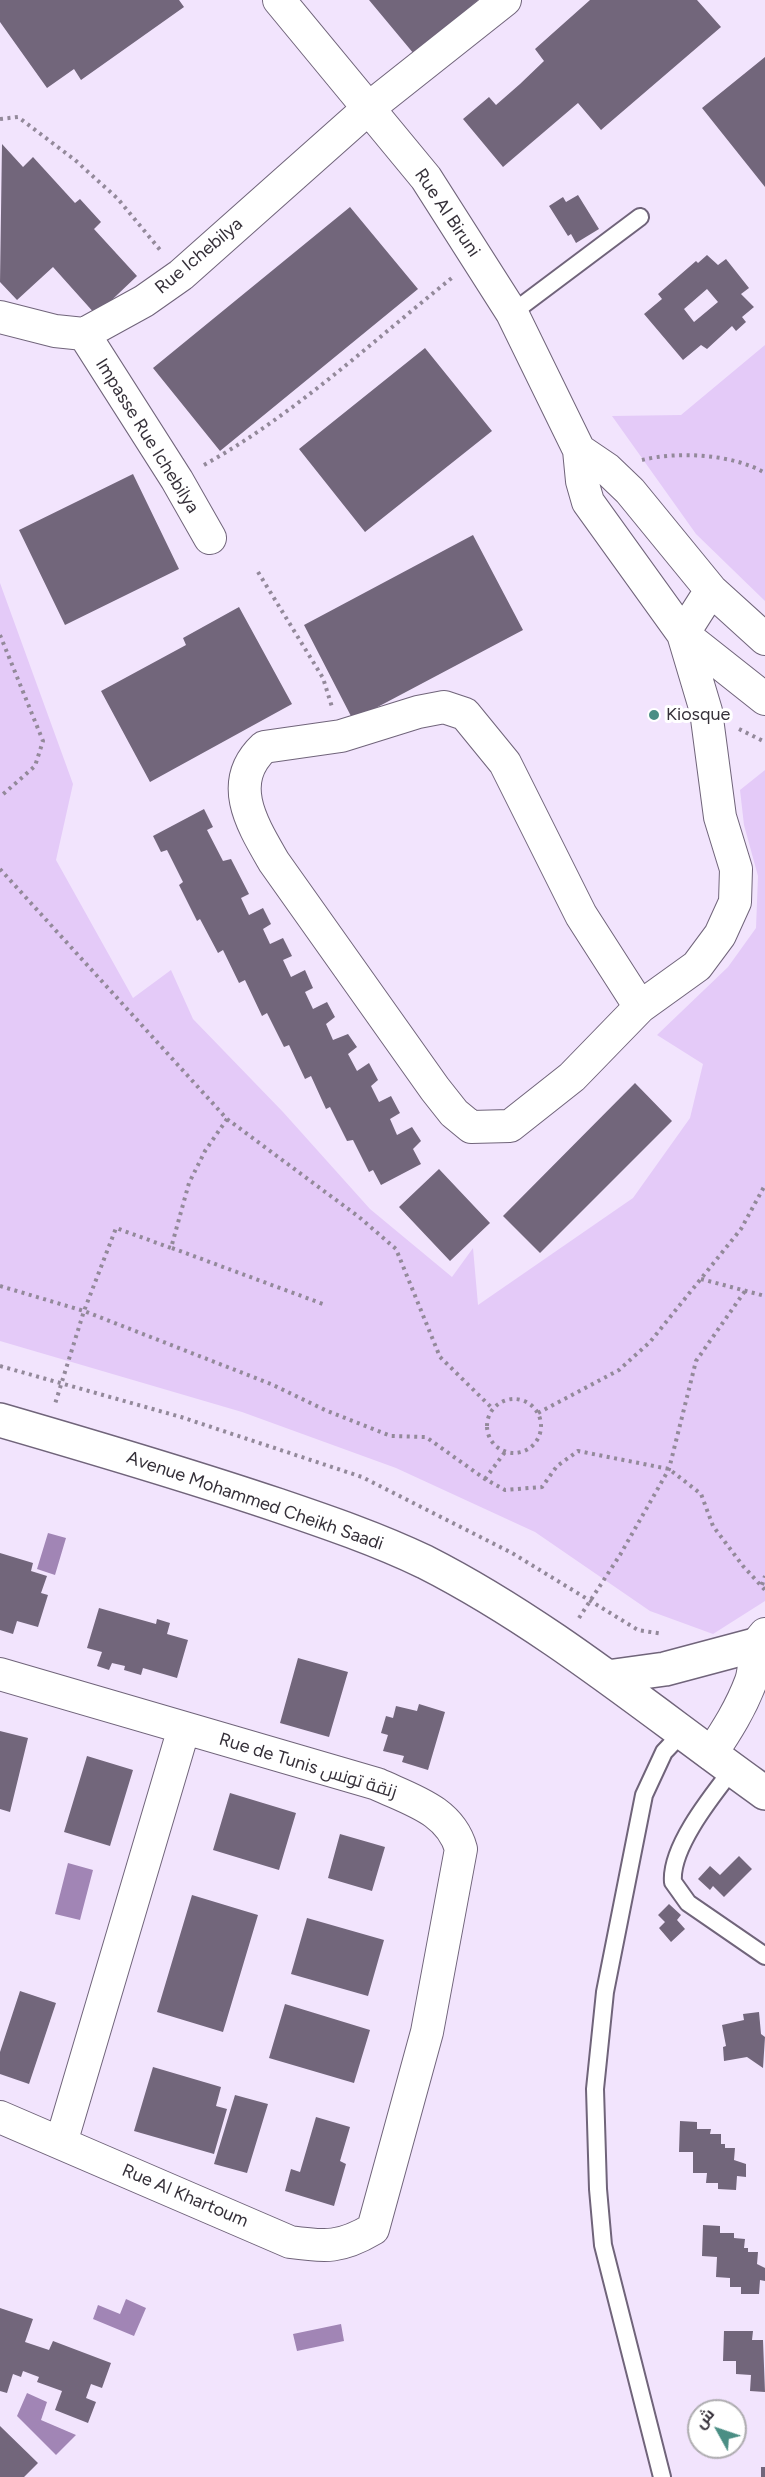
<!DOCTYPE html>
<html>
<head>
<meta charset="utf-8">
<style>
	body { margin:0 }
	#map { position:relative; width:765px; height:2477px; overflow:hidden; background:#f2e4fd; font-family:Figtree,Cairo,sans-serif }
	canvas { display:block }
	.north { position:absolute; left:687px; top:2399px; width:60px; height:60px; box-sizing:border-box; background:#fff; border:2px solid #aeacb0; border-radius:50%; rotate:310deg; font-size:16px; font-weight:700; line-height:24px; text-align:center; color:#353039 }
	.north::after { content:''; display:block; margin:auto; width:21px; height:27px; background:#4a8e84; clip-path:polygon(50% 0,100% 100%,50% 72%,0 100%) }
</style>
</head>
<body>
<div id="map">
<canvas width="765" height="2477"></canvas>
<div class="north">ش</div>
</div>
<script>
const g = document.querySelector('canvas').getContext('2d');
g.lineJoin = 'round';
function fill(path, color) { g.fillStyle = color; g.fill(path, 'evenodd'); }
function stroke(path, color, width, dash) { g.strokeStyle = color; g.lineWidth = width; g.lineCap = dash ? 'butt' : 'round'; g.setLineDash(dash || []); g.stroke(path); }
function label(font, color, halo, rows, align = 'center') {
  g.font = font + ' Figtree,Cairo,sans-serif'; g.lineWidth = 6; g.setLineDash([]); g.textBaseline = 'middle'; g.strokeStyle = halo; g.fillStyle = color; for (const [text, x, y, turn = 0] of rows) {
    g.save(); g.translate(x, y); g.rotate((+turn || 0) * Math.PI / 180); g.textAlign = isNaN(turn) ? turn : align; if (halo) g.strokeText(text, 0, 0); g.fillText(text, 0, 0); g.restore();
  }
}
fill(new Path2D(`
	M765 345V601L696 534 612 416 681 415Z
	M0 583 73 784 56 860 133 998 171 970 193 1019 283 1112 370 1209 452 1277 473 1248 478 1305 633 1198 690 1118 703 1064 657 1035 728 967 756 928 758 876 744 825 740 790 765 770V1601L713 1634 650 1611 535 1532 396 1468 242 1412 0 1341Z`), '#e4caf8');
fill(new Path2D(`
	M48 1533 66 1538 55 1575 37 1569Z
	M68 1863 93 1870 80 1920 55 1914Z
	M126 2299 146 2308 134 2336 93 2319 98 2305 120 2314Z
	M341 2324 344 2341 297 2351 293 2334Z
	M27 2393 47 2402 41 2420 76 2435 56 2455 17 2416Z`), '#a185b5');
fill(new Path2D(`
	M0 0H179L184 7 81 80 74 69 47 88 0 22Z
	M369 0H478L414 54Z
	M590 0H697L721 27 601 130 578 103 503 167 463 119 489 97 496 105 520 84 544 61 535 49Z
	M765 57V187L702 108Z
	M2 144 23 167 33 157 75 203 80 199 101 222 94 229 137 276 96 315 53 267 17 300 0 282Z
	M578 195 599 229 576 243 571 234 568 236 549 206 563 197 566 202Z
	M350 207 418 289 220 451 153 368Z
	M707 255 718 265 726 259 749 288 741 294 754 307 742 317 746 322 736 331 732 326 707 349 701 345 683 360 644 314 662 299 658 294 696 261 698 263ZM707 289 718 302 694 322 684 309Z
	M425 348 492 431 365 532 299 449Z
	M133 474 179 569 65 625 19 530Z
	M473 535 523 630 353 720 304 625Z
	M239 607 292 704 150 782 101 691 186 645 183 638Z
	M204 809 213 827 207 830 223 861 231 859 249 894 241 898 249 915 263 908 271 924 263 929 270 944 283 938 292 956 283 960 291 977 305 970 313 988 305 992 313 1009 327 1002 335 1017 326 1024 333 1040 348 1034 357 1047 348 1054 357 1071 369 1063 378 1080 371 1086 379 1102 391 1096 400 1113 390 1119 397 1135 412 1127 421 1141 413 1149 421 1164 381 1185 373 1170 369 1172 353 1140 347 1141 330 1107 326 1109 311 1076 305 1079 289 1045 284 1047 267 1013 262 1016 245 980 239 983 223 950 218 953 200 919 197 921 179 885 183 882 167 850 161 852 153 836Z
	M635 1083 672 1121 540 1253 503 1216Z
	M439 1169 490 1223 450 1261 399 1207Z
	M0 1553 33 1563 31 1571 47 1576 41 1593 48 1595 38 1627 17 1621 13 1634 0 1630Z
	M99 1608 156 1624 157 1619 170 1623 167 1634 188 1640 177 1678 143 1668 141 1675 124 1670 125 1666 112 1663 109 1670 97 1666 102 1652 87 1648Z
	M298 1658 348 1672 329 1737 280 1723Z
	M419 1704 445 1712 428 1770 402 1762 404 1756 383 1751 388 1735 381 1733 386 1716 393 1718 396 1706 417 1711Z
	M0 1731 28 1738 10 1812 0 1809Z
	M87 1756 133 1770 110 1846 64 1832Z
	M230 1793 296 1813 279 1870 213 1850Z
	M340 1834 385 1847 372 1891 328 1878Z
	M739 1856 752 1869 724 1897 713 1886 710 1890 698 1879 710 1866 720 1875Z
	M192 1895 258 1915 223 2032 157 2012Z
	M669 1904 681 1915 677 1920 685 1929 671 1942 659 1928 665 1922 658 1915Z
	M307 1918 384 1940 368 1996 291 1974Z
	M20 1991 56 2003 29 2084 0 2074V2052Z
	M285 2004 370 2030 354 2083 269 2058Z
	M759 2012 761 2034 765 2037 763 2068 747 2057 724 2061 723 2047 726 2046 722 2025 744 2020 743 2014Z
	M153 2067 221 2087 216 2106 227 2109 214 2154 134 2131Z
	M235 2095 268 2104 247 2173 214 2164Z
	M316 2117 350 2127 340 2161 346 2164 334 2206 285 2191 291 2169 300 2172Z
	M680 2121 697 2122V2129H711L710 2134H721V2144H725V2148H735L734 2160 746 2164V2177L737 2176 736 2190 718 2189V2183H706L707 2173H693V2152H679Z
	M703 2225 720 2226V2233H734V2238L745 2239 744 2248H748V2252H758L757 2264 765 2268V2281L760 2280 759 2294H741V2287H730V2278L716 2277 717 2257 702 2256Z
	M0 2308 33 2319 25 2342 49 2350 53 2341 111 2363 102 2388 91 2384 86 2398 96 2402 88 2423 55 2410 62 2391 37 2382 39 2377 23 2371 21 2377 13 2374 7 2393 0 2391Z
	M724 2331H753L752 2340H763L765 2392 750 2391 751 2375 736 2374V2361H723Z
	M0 2426 38 2463 24 2477H0Z
	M761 2467H765V2477H761Z`), '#72667b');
const service = new Path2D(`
	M512 313 640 217
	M732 1770C711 1797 670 1848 673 1882L688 1903 765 1956
	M662 2477 603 2245 598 2189 595 2089 605 1992 644 1795 664 1752 682 1733`);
const minor = new Path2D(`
	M279 0 426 178 512 313 579 450 582 481 588 502 683 634 765 699
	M0 317 55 331 84 334 144 301 181 275 370 107 505 0
	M84 334 177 480 210 538
	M579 450 607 469 630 491 711 590 765 639
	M640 1007 581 915 505 763 465 714 444 707 418 712 341 736 264 747C226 783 252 824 274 862L435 1089 454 1113 471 1127 510 1126 572 1077 640 1007 697 966 720 935 735 902 736 869 720 817 706 711 683 634 711 590
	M0 1674 377 1784C411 1800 450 1810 461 1849L427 2032 373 2229C341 2248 326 2247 290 2242L0 2117
	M711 1754C727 1730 741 1708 751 1681 758 1660 748 1653 765 1634
	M61 2143 184 1728`);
const secondary = new Path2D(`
	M0 1420C93 1447 185 1474 277 1505 327 1522 377 1539 425 1562 547 1624 654 1714 765 1793
	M607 1677 665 1669 755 1645`);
stroke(service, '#70647a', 20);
stroke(minor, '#70647a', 34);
stroke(secondary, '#70647a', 36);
stroke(new Path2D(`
	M0 119 18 117 75 160 118 199 161 251
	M642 460C678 451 733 454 765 473
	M204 465C294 415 373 341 453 277
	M258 572 323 678 332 707
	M0 635 43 741 35 766 0 797
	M739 729 765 742
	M0 869 227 1119 205 1151 189 1183 171 1248 116 1228 84 1311 55 1404
	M227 1119 359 1217 396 1249 440 1357 493 1409
	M172 1248 323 1304
	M701 1279 765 1296
	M0 1286 84 1311 271 1384 325 1410 391 1436 426 1437 485 1479 505 1490 542 1487 557 1466 578 1451 669 1469 701 1494 713 1526 743 1566 765 1590
	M0 1366 181 1417 362 1477 512 1553 638 1630 663 1634
	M487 1426a27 27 0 1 1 54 0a27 27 0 1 1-54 0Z
	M538 1413 619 1370 650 1342 741 1229 765 1185
	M485 1479 505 1452
	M762 1585 765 1576
	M579 1618 620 1555 669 1469 696 1361 745 1291`), '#93899a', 4, [3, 4.5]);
stroke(service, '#fff', 16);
stroke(minor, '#fff', 32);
stroke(secondary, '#fff', 33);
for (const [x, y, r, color] of [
	[654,715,6,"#4a8e84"]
]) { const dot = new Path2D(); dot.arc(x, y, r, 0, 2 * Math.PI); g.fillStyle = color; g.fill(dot); stroke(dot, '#fff', 2); }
label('18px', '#353039', '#fff', [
	["Rue Al Biruni",447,213,56],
	["Rue Ichebilya",199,256,-40],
	["Impasse Rue Ichebilya",147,436,58],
	["Avenue Mohammed Cheikh Saadi",255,1501,19],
	["Rue de Tunis زنقة تونس",308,1766,17],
	["Rue Al Khartoum",185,2196,23]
]);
label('18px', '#353039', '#fff', [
	["Kiosque",666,715]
], 'left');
</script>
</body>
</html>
